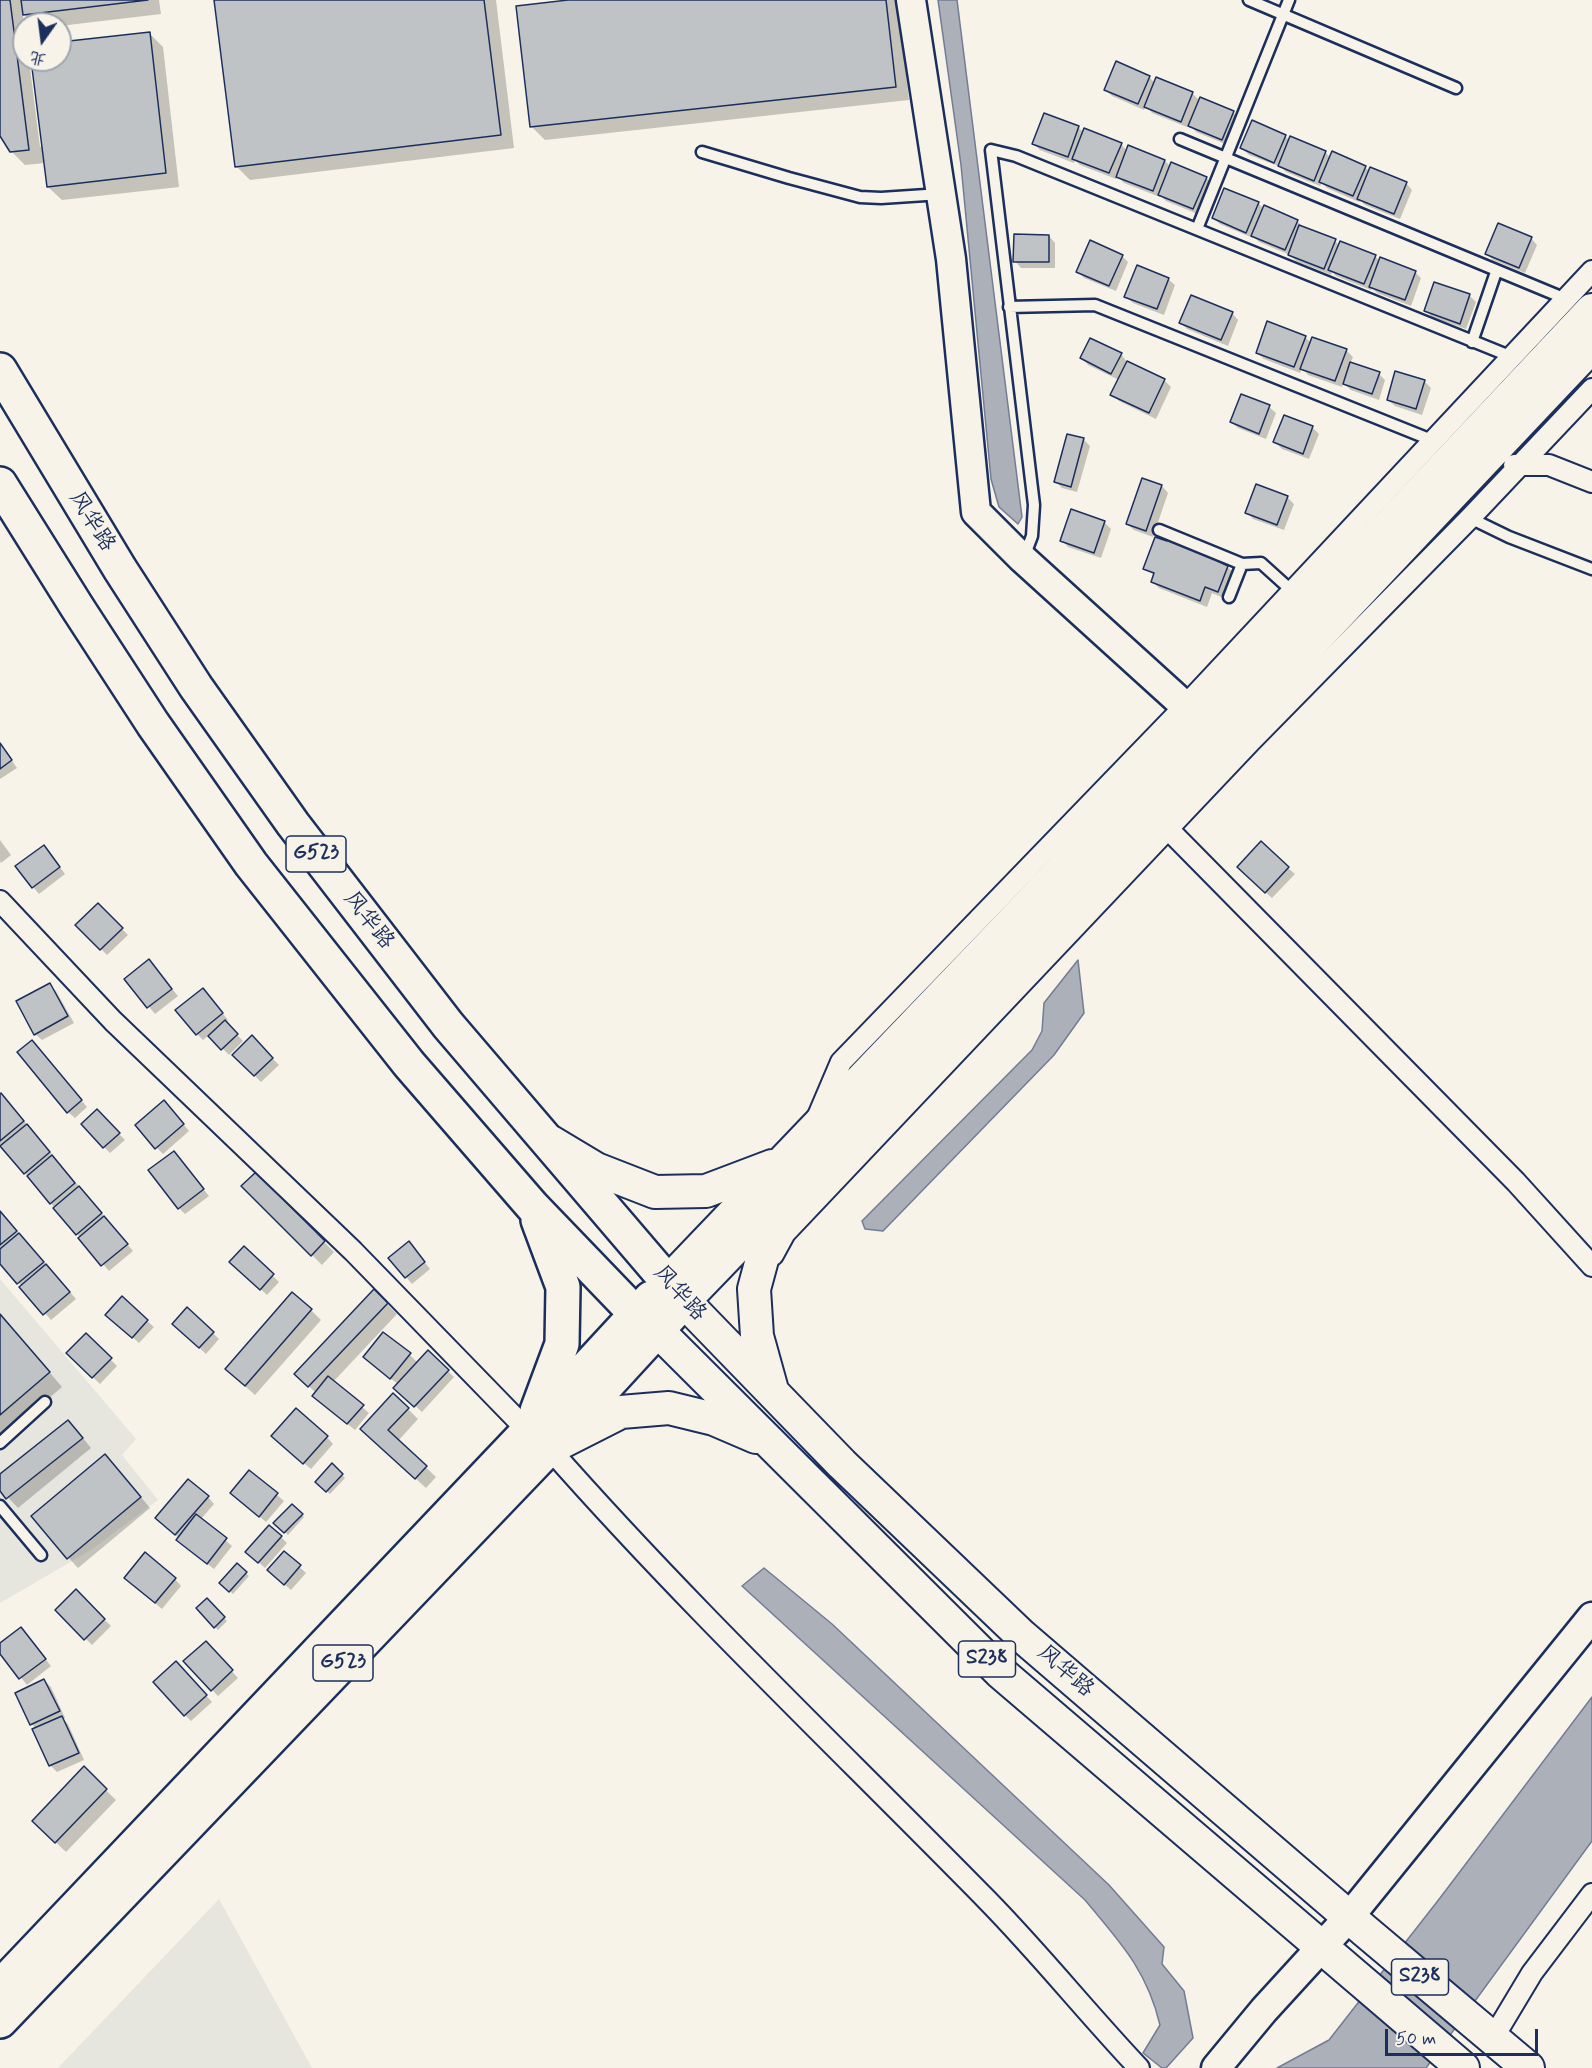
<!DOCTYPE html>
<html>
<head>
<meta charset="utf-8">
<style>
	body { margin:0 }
	#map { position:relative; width:1592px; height:2068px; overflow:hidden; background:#f7f3e8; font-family:Mynerve,"LXGW WenKai TC",sans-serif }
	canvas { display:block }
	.north { position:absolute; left:12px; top:12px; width:60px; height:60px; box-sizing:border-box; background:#f7f3e8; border:2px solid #9fa5b1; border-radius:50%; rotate:194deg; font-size:16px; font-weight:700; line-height:24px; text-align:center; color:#1b2f5e }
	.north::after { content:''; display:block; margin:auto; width:21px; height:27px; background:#1b2f5e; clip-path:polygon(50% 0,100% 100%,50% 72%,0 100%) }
	.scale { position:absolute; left:1385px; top:2029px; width:153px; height:27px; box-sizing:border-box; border:3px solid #1b2f5e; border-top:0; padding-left:8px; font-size:18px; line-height:21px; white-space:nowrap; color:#1b2f5e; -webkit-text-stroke:4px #f7f3e8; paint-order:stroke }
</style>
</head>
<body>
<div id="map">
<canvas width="1592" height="2068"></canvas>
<div class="north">北</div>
<div class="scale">50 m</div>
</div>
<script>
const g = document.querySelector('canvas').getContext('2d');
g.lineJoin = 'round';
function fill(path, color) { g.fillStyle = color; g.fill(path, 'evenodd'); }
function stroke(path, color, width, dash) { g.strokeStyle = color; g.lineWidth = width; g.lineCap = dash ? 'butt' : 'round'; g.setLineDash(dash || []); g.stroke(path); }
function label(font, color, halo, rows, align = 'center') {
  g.font = font + ' Mynerve,"LXGW WenKai TC",sans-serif'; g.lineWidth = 4.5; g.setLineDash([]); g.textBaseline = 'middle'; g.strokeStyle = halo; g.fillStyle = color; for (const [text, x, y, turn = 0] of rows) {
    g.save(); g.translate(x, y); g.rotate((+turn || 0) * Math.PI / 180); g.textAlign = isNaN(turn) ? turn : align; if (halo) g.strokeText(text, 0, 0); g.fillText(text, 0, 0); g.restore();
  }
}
fill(new Path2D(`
	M0 1279 136 1439 122 1455 158 1500 91 1550 0 1603Z
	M219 1899 312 2068H58Z`), '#e6e5de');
const water = new Path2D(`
	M938 0H957L1022 517 1018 524 999 507 991 479 961 165Z
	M1078 960 1084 1013 1054 1055 883 1231 865 1229 862 1221 1032 1050 1042 1031 1044 1003Z
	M764 1568 832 1624 1109 1885 1164 1947 1162 1964 1184 1991 1193 2038 1166 2068H1162L1143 2053 1160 2025C1147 1970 1120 1942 1085 1900L742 1586Z
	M1592 1697V1841L1426 2068H1277L1329 2040 1440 1898Z`);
fill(water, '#acb0b9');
stroke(water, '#727c95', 1.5);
fill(new Path2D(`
	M0 0H159L161 14 60 26V24H34L23 13 24 60H29L40 147 43 146 33 60H60V43L149 33 163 47 179 187 62 200 48 187 45 163 25 165 11 151 0 133Z
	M227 0H496L514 148 250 180 236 166Z
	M581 0H897L909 100 545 140 531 126Z
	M1149 77 1155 83 1192 93 1200 101 1233 112 1239 119 1228 145 1196 132 1189 124 1187 127 1152 113 1146 106 1144 110 1112 96 1106 90Z
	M1078 127 1084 133 1121 144 1127 151 1129 147 1165 161 1171 167 1206 178 1213 184 1200 215 1166 201 1160 195V197L1124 183 1117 176 1116 179 1080 165 1075 160 1074 163 1040 150 1034 144Z
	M1285 136 1290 141 1325 152 1331 158 1365 167 1370 172 1406 183 1412 190 1400 219 1365 205 1360 200 1359 202 1327 188 1322 183 1320 186 1286 172 1281 167 1249 155 1242 148Z
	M1258 203 1264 209 1297 221 1304 228 1335 241 1339 245 1375 256 1380 262 1415 272 1421 278 1411 306 1377 293 1372 288 1371 290 1336 276 1332 272 1331 275 1296 261 1290 255 1259 242 1254 237 1253 238 1220 224 1213 218Z
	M1049 236 1055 243V268H1021L1015 261Z
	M1531 238 1537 245 1525 273 1493 260 1487 254Z
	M1122 256 1128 262 1116 291 1084 278 1078 271Z
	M1168 279 1175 285 1164 315 1133 303 1126 297Z
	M1469 295 1476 302 1466 329 1432 317 1426 311Z
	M1232 313 1238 320 1228 346 1187 329 1181 323Z
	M1305 337 1311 343 1346 350 1353 357 1350 364 1379 374 1385 380 1379 400 1351 390 1343 383 1342 387 1308 375 1302 368 1300 373 1264 359 1257 353Z
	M1121 354 1127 362 1164 380 1171 387 1156 419 1119 401 1112 394 1119 380 1088 365 1082 358Z
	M1424 381 1431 388 1422 415 1395 406 1388 400Z
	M1242 396 1269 407 1276 413 1266 439 1238 428 1231 422Z
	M1312 427 1319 434 1309 459 1282 449 1275 442Z
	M1068 436 1084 440 1090 446 1077 492 1062 488 1056 482Z
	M1162 486 1168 493 1153 537 1134 530 1127 524Z
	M1287 497 1294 504 1284 530 1253 519 1247 512Z
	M1104 522 1111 529 1101 558 1068 547 1062 540Z
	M1217 558 1234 573 1224 598 1212 593 1207 607 1159 588 1153 582 1155 576 1145 568Z
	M0 743 17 768 0 779Z
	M0 840 11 855 1 863 0 861Z
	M50 854 65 874 39 894 33 887Z
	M1288 868 1295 874 1272 898 1245 874Z
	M98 905 128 935 107 955 77 925Z
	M149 961 178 996 155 1014 126 979Z
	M50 985 56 991 74 1023 42 1040 35 1034Z
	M209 996 228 1020 225 1022 243 1041 229 1055 209 1035 203 1040 197 1034Z
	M252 1038 279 1065 261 1082 234 1055Z
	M38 1048 87 1107 75 1118 68 1112Z
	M0 1092 133 1251 109 1271 0 1144Z
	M170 1108 189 1131 163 1154 157 1148Z
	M97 1111 125 1140 110 1153 104 1147Z
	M174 1153 209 1196 185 1214 179 1208Z
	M256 1174 334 1252 322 1265 243 1186Z
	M0 1211 76 1299 51 1320 0 1261Z
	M244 1248 279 1282 267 1295 238 1268Z
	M415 1250 430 1269 412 1284 406 1277Z
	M374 1291 397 1314 333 1382 369 1413 355 1430 320 1402 316 1393 296 1374Z
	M311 1310 321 1320 255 1395 237 1379Z
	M0 1314 62 1387 0 1440Z
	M114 1321H147L154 1327 139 1343Z
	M180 1330 213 1333 219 1339 206 1354Z
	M86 1335 117 1366 100 1384 68 1353Z
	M428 1352 454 1377 422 1412 395 1387 398 1384 371 1364 410 1355 418 1363Z
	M408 1409 418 1419 398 1441 436 1477 426 1488 372 1439Z
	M78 1432 91 1448 18 1508 0 1489V1476Z
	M327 1437 333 1444 311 1469 280 1443Z
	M332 1465 345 1478 330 1494 317 1482Z
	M115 1466 150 1508 78 1568 68 1557Z
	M250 1472 284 1501 266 1522 239 1499Z
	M208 1497 214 1504 201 1519 232 1546 214 1569 184 1546 178 1540 179 1538 163 1524Z
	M292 1506 304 1517 288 1535 275 1523Z
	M281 1537 287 1543 265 1568 247 1552Z
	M284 1553 306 1573 291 1590 275 1576Z
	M237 1565 249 1576 233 1594 221 1583Z
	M175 1579 181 1586 162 1609 132 1584Z
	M76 1592 111 1626 92 1645 57 1610Z
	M207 1600 227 1621 218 1630 198 1608Z
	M21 1629 51 1666 27 1685 0 1652V1644Z
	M206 1643 238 1678 218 1696 185 1661Z
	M176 1663 212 1702 191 1721 185 1715Z
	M44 1680 51 1687 65 1718 63 1719 68 1724 84 1760 57 1772 50 1765 36 1729 32 1724Z
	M84 1769 116 1800 66 1852 44 1831Z`), '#0003');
const building = new Path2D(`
	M0 0H10L29 150 10 152 0 136Z
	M21 0H148L23 15Z
	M214 0H484L501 135 235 167Z
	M568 0H886L896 87 530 127 516 6Z
	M150 32 166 173 47 187 31 60H60V42Z
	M1116 61 1150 76 1138 104 1104 90Z
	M1156 77 1193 92 1181 122 1144 107Z
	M1200 97 1234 111 1222 140 1188 126Z
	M1044 113 1079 126 1068 157 1032 144Z
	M1252 120 1286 135 1274 163 1240 148Z
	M1084 128 1122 143 1109 173 1072 159Z
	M1290 136 1326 151 1314 181 1278 166Z
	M1128 145 1165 160 1153 191 1116 177Z
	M1332 151 1366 166 1353 196 1319 182Z
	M1171 162 1207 177 1193 209 1158 195Z
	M1370 167 1407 182 1394 214 1357 199Z
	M1224 188 1259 202 1246 233 1212 218Z
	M1264 205 1298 220 1285 250 1251 236Z
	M1498 223 1532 237 1519 268 1485 254Z
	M1299 225 1336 239 1324 269 1288 255Z
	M1014 234 1049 235V262H1013Z
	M1090 240 1123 255 1109 286 1076 272Z
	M1340 241 1376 255 1364 284 1328 270Z
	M1380 257 1416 271 1405 300 1369 287Z
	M1137 265 1169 278 1157 309 1124 297Z
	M1434 282 1470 294 1460 324 1424 311Z
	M1191 295 1233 312 1221 340 1179 323Z
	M1267 321 1306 336 1294 367 1256 353Z
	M1312 337 1347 349 1335 381 1300 369Z
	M1090 338 1122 353 1111 374 1080 358Z
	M1127 361 1165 379 1149 413 1110 395Z
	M1350 362 1380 372 1372 394 1343 384Z
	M1395 371 1425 380 1416 409 1387 400Z
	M1241 394 1270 405 1259 434 1230 422Z
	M1284 415 1313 426 1303 454 1273 442Z
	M1067 434 1084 438 1071 487 1054 482Z
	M1142 478 1162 485 1146 531 1126 524Z
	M1256 484 1288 496 1277 525 1245 513Z
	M1071 509 1105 521 1094 553 1060 541Z
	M1155 537 1167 541 1169 537 1218 556 1216 560 1228 566 1218 592 1205 587 1200 601 1151 582 1154 573 1143 569Z
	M0 743 12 760 0 769Z
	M1261 841 1289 867 1265 893 1237 867Z
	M44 845 60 867 32 888 15 866Z
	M98 903 123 928 100 950 75 925Z
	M149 959 172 989 147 1008 124 979Z
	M50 983 68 1016 34 1035 16 1001Z
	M203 988 223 1013 196 1035 175 1010Z
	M225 1020 238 1034 221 1050 208 1036Z
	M252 1035 273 1058 254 1076 232 1055Z
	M32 1040 82 1100 67 1113 17 1052Z
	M1 1093 24 1121 0 1141V1094Z
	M164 1100 184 1124 155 1149 135 1125Z
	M97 1109 120 1133 103 1148 81 1124Z
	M27 1124 50 1152 24 1174 0 1146Z
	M174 1151 204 1189 178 1209 148 1170Z
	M52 1155 75 1183 50 1204 27 1176Z
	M256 1172 325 1241 311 1256 241 1186Z
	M79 1186 102 1213 76 1235 53 1208Z
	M0 1211 17 1231 0 1245Z
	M104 1216 128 1244 101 1266 78 1238Z
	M19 1233 44 1262 17 1284 0 1264V1249Z
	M409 1241 425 1262 405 1278 388 1258Z
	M244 1246 274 1274 260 1290 229 1262Z
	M46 1264 70 1292 43 1315 19 1287Z
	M374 1289 388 1303 308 1387 294 1374Z
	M292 1292 312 1309 245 1386 225 1369Z
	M122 1296 148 1320 132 1338 105 1315Z
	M187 1307 214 1332 199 1348 172 1324Z
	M0 1314 50 1372 0 1415Z
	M383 1332 411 1353 390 1379 363 1357Z
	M86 1333 112 1358 92 1378 66 1353Z
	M428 1350 449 1370 414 1407 393 1388Z
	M328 1376 364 1405 347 1424 312 1396Z
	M393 1393 409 1408 388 1430 427 1466 415 1479 360 1429Z
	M296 1408 328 1436 303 1464 271 1436Z
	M68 1420 83 1438 6 1499 0 1491V1474Z
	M105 1454 141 1497 67 1559 31 1516Z
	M332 1463 343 1474 326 1492 315 1482Z
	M249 1470 278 1493 259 1517 230 1493Z
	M188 1479 209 1496 175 1535 155 1518Z
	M292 1504 303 1514 284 1533 273 1523Z
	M196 1514 227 1538 207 1564 176 1540Z
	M269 1525 282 1536 258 1563 245 1552Z
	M284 1551 301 1565 284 1585 267 1570Z
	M145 1552 176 1578 155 1603 124 1578Z
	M237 1563 247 1572 229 1592 219 1583Z
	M76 1589 105 1619 84 1640 55 1610Z
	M207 1598 225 1617 214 1628 196 1608Z
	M21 1627 46 1659 19 1679 0 1654V1643Z
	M206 1641 233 1670 211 1691 183 1661Z
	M176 1661 207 1695 184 1716 153 1682Z
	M44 1679 60 1711 30 1725 15 1693Z
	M62 1716 79 1753 49 1766 32 1729Z
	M84 1766 107 1789 55 1843 32 1821Z`);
fill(building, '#c0c3c5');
stroke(building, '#1b2f5e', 1.5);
const lane = new Path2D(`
	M1249 0 1456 88
	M1180 139 1566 299
	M702 152 789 178 860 197 881 198 941 194
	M1197 229 1289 0
	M1009 307 1095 305 1434 441
	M1472 342 1496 272
	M1470 518 1509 537 1592 569
	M1159 530 1242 564 1261 563 1292 591
	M1024 557 1032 536 1034 505 991 150 1016 156 1512 357
	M1229 597 1242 564
	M0 1443 45 1402
	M0 1506 41 1555`);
const street = new Path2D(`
	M1514 465H1549L1592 482
	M1168 829 1516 1182 1592 1266
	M0 901 113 1021 353 1251 528 1431
	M818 1116 841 1062 1185 706 1592 271
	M773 1255 785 1233 1250 742 1470 518 1592 389
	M549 1448C688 1606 840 1750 987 1900 1040 1954 1087 2013 1139 2068
	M1493 2038 1532 1973 1592 1894`);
const secondary = new Path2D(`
	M911 0 951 259 976 512 1023 559 1185 706 1213 712
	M1216 2068 1264 2010 1349 1917 1592 1617`);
const primary = new Path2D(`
	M551 1142 596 1169 655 1192 706 1191 772 1166
	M668 1282 1213 712 1592 310
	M656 1329 1000 1672 1463 2068
	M772 1390 757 1336 754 1289 776 1208
	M552 1447 621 1412 669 1408 714 1419 756 1437
	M1528 2068 1364 1930 1022 1636 842 1464 684 1301 980 994 1592 346`);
const highway = new Path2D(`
	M0 370 120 569 196 687 293 824 448 1025 684 1301 549 1448 0 2021
	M0 484 77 607 153 724 251 864 409 1064 533 1207 635 1313 656 1329
	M537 1411 562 1344 563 1287 538 1220
	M0 1987 528 1431 651 1298`);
stroke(lane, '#1b2f5e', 15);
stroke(street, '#1b2f5e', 24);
stroke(secondary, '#1b2f5e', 33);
stroke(primary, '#1b2f5e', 36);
stroke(highway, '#1b2f5e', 38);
stroke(lane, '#f7f3e8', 10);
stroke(street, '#f7f3e8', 20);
stroke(secondary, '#f7f3e8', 28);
stroke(primary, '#f7f3e8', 32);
stroke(highway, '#f7f3e8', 33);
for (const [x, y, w] of [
	[316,854,60],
	[987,1659,57],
	[343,1663,60],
	[1420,1977,57]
]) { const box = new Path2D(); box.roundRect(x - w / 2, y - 18, w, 36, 4.5); g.fillStyle = '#f7f3e8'; g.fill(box); stroke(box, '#1b2f5e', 1.5); }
label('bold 21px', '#1b2f5e', null, [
	["G523",316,854],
	["S238",987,1659],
	["G523",343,1663],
	["S238",1420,1977]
]);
label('22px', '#1b2f5e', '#f7f3e8', [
	["风华路",91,522,58],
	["风华路",368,921,52],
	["风华路",679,1294,48],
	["风华路",1065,1672,41]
]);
</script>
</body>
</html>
